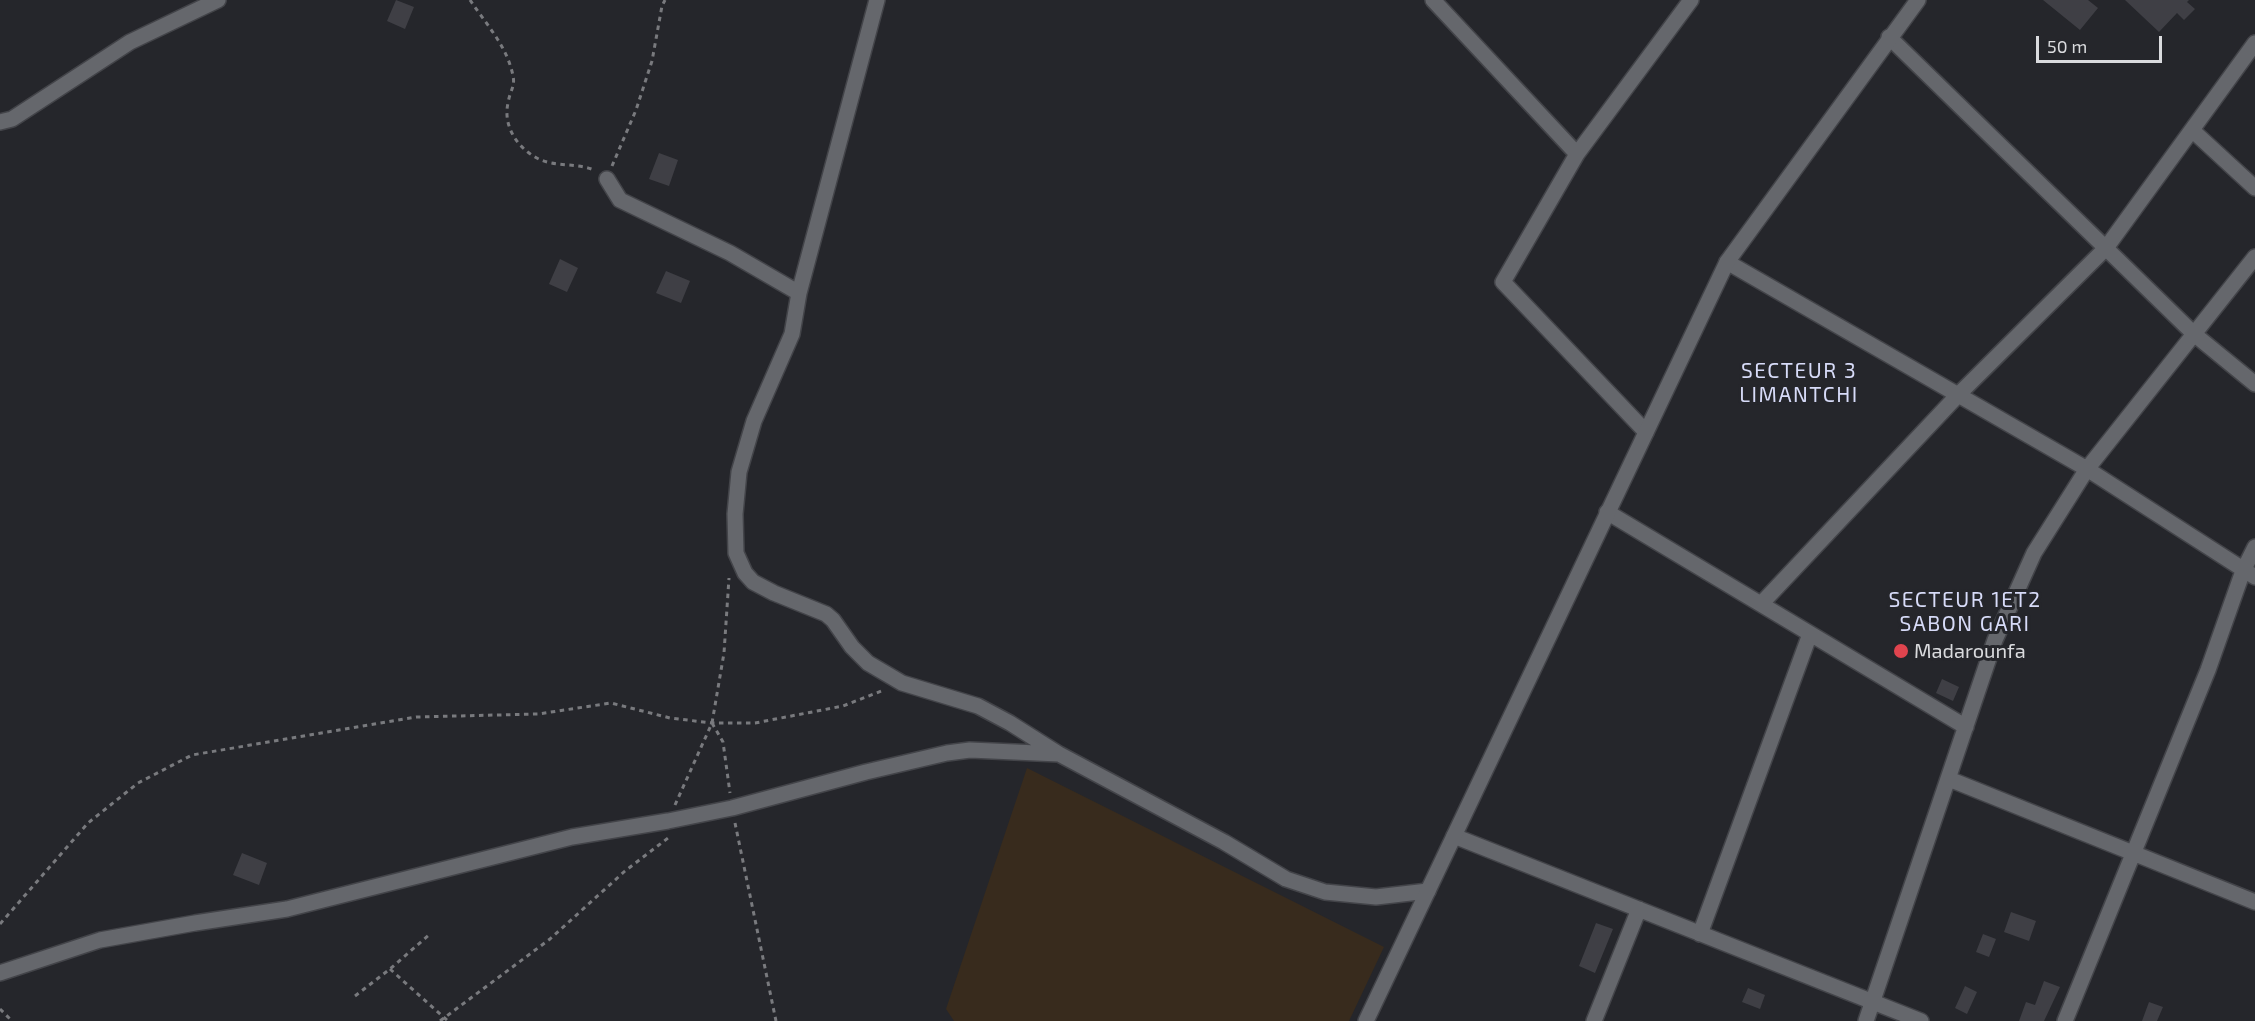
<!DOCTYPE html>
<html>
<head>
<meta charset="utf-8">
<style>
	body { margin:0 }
	#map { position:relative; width:2255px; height:1021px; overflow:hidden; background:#25262b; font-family:"Exo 2",sans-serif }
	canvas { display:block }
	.scale { position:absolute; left:2036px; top:36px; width:126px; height:27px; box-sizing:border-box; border:3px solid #dadbde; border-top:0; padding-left:8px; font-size:18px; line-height:21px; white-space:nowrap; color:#dadbde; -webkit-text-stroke:4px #25262b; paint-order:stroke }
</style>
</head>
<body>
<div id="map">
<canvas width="2255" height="1021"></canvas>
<div class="scale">50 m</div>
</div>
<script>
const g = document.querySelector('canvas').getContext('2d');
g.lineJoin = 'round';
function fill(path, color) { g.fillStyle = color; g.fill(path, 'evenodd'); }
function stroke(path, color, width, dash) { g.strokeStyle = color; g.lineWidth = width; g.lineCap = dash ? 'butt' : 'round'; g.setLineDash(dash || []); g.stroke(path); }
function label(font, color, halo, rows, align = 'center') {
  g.font = font + ' "Exo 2",sans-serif'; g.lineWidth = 6; g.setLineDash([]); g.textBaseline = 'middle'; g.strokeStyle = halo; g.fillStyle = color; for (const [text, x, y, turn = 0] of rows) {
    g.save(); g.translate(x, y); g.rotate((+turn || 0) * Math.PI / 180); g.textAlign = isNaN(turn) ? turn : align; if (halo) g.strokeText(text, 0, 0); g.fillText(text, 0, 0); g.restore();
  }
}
fill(new Path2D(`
	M1027 768 1384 947 1349 1021H954L946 1009Z`), '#382b1d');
fill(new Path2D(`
	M396 0 414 7 405 29 387 21Z
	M2043 0H2088L2098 8 2080 30Z
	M2125 0H2189L2187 2 2195 9 2184 20 2177 13 2159 32Z
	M659 153 678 160 669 186 649 179Z
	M560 259 578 268 567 292 549 284Z
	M666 271 690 281 681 303 656 293Z
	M1942 679 1959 687 1953 701 1936 693Z
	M242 853 267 863 259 885 233 875Z
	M2011 912 2036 921 2029 941 2004 932Z
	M1596 923 1613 929 1595 973 1579 966Z
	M1983 934 1996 939 1989 957 1976 952Z
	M2044 981 2060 987 2044 1021H2019L2026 1002 2035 1005Z
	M1965 986 1977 992 1967 1014 1955 1008Z
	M1748 988 1765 995 1760 1009 1742 1002Z
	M2149 1002 2163 1007 2157 1021H2142Z`), '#3f3f45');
const minor = new Path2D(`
	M877 0 799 293 792 334 754 421 739 472 735 514 736 553 745 573 753 582 774 593 826 614 833 620 852 647 868 663 902 683 978 706 1010 723 1059 754 1224 842 1286 879 1325 892 1376 897 1428 891
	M1433 0 1577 154
	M1889 37 2194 334 2255 384
	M0 122 12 119 130 42 218 0
	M2192 130 2255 188
	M607 179 620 200 730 253 799 293
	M1727 262 2087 469 2255 577
	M1646 432 1503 282 1577 154 1691 0
	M1607 512 1966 727
	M1761 604 1958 395 2106 248 2255 43
	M1949 779 2255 902
	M1454 836 1921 1021
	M1700 934 1810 634
	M0 973 100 940 195 923 287 909 572 837 668 821 732 808 866 772 947 753 970 750 1059 754
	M1594 1021 1639 909
	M1866 1021 1995 640 2034 553 2087 469 2255 257
	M2065 1021 2208 670 2243 571 2255 547`);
const tertiary = new Path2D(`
	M1366 1021 1727 262 1918 0`);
stroke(minor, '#434449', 18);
stroke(tertiary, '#434449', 18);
stroke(new Path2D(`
	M470 0C484 21 504 43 511 68 517 87 511 86 508 103 503 125 516 146 535 157 553 168 575 162 594 170
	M612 166 636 110 652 61 662 6 665 0
	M712 723 723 742 730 793
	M675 805 712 723 724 653 729 578
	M735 823 776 1021
	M0 924 88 823 138 783 192 755 416 717 538 714 611 703 670 718 712 723H755L843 706 884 690
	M390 969 448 1021
	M355 996 390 969 430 934
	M0 1009 12 1021
	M440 1021 550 939 625 871 668 838`), '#797a7e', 3, [4.5, 4.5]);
stroke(minor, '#65676c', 15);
stroke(tertiary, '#65676c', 15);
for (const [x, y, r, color] of [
	[1901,651,8,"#e0444e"]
]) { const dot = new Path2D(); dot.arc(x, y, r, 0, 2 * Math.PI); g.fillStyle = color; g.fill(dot); stroke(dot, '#25262b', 2); }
label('20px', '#dadbde', '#25262b', [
	["Madarounfa",1914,651]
], 'left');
g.letterSpacing = '1.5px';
label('21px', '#d7dbf8', '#25262b', [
	["SECTEUR 3",1799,371],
	["LIMANTCHI",1799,395],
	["SECTEUR 1ET2",1965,600],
	["SABON GARI",1965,624]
]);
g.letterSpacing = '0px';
</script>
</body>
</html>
